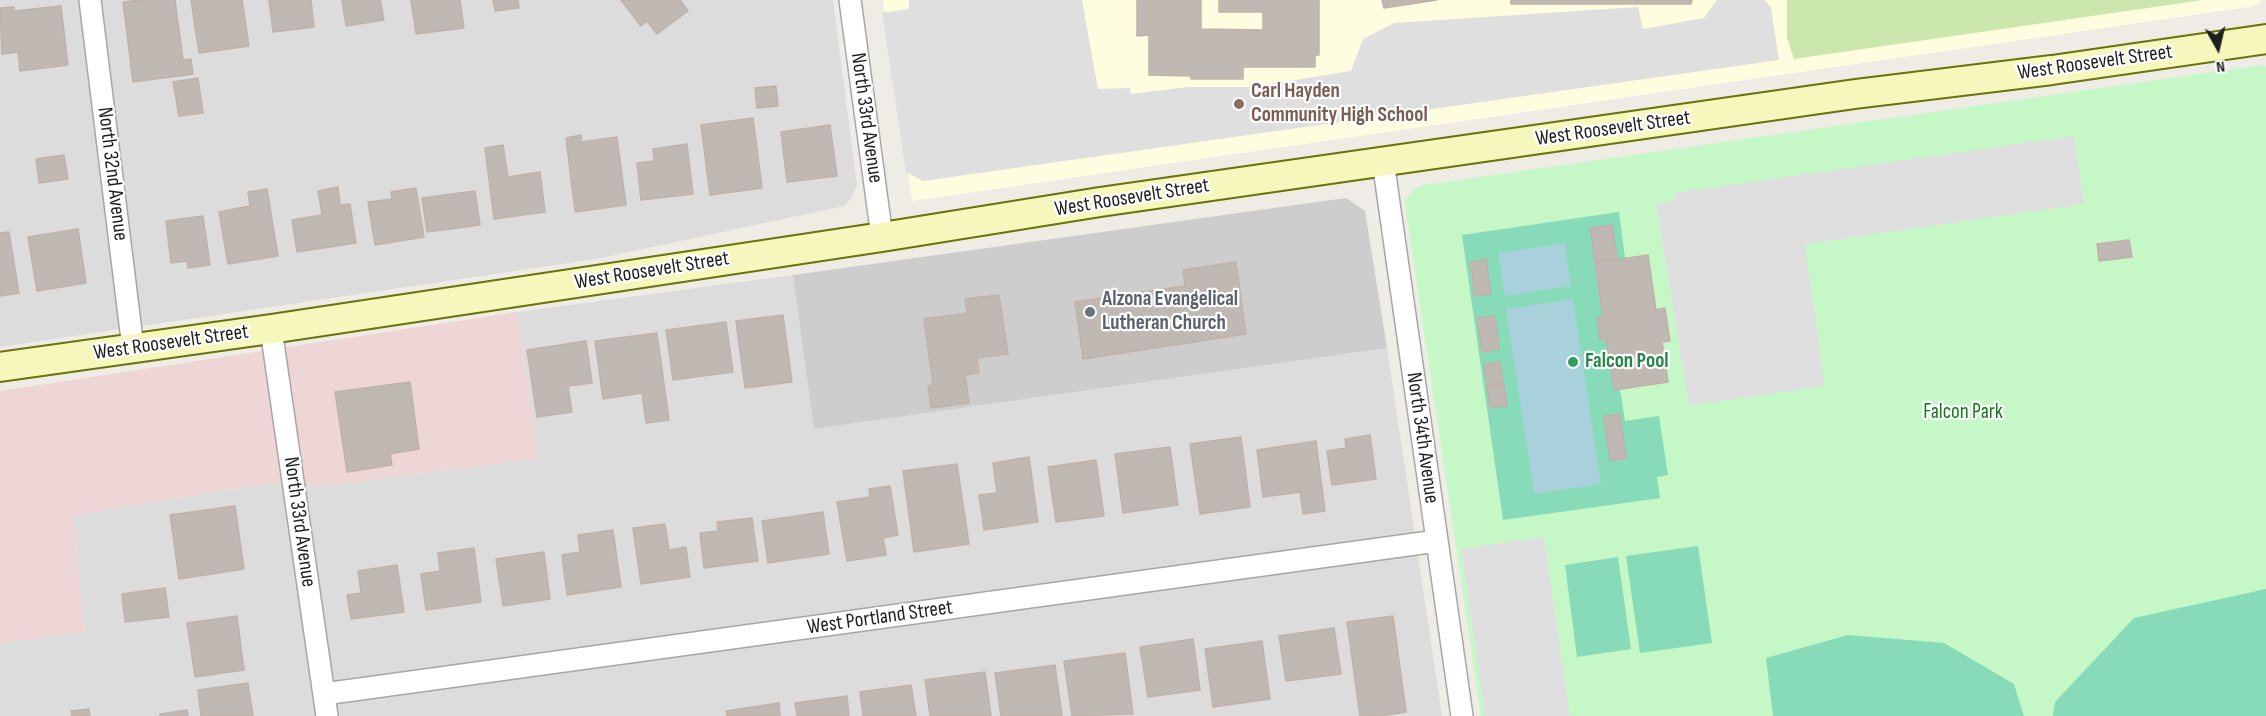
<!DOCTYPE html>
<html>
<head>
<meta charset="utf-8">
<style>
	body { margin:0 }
	#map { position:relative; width:2266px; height:716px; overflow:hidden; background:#efece6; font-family:"Sofia Sans Condensed",sans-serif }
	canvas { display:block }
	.north { position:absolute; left:2188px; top:18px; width:60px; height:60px; -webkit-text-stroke:4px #fff; paint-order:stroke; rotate:172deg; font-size:16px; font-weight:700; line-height:24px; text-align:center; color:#1f1f1f }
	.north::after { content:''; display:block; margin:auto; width:21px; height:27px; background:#1f1f1f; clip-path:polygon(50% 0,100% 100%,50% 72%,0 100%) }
</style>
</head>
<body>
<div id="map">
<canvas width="2266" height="716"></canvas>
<div class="north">N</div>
</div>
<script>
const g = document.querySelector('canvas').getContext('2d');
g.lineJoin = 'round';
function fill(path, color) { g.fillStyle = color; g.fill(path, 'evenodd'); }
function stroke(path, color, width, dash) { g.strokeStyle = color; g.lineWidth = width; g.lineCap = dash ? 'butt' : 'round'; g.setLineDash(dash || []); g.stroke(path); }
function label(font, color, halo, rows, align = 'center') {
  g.font = font + ' "Sofia Sans Condensed",sans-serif'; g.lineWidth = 4.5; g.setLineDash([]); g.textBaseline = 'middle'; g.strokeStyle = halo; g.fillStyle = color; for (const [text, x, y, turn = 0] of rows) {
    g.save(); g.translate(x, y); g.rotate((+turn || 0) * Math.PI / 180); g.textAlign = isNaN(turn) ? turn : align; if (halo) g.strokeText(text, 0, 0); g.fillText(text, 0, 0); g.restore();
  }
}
fill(new Path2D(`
	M0 0H833L857 185 852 197 844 206 596 259 0 347Z
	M793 275 815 429 1387 348 1442 716H0V643L85 632 73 515 272 483 326 486 538 458 517 312Z`), '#dddcdc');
fill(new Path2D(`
	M517 312 538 458 326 486 271 483 73 515 85 632 0 643V391Z`), '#efd6d6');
fill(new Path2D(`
	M883 0H2262L2258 4 2249 7 912 201Z`), '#fefde0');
fill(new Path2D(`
	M1346 198 1365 211 1387 348 814 429 793 275Z`), '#cdcdcd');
fill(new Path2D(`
	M1787 0H2203L1794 59 1787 38Z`), '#cce7ae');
fill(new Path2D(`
	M2262 65 2266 67V716H1481L1406 211 1405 200 1414 189 1424 185Z`), '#c5f7c7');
fill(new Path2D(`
	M1619 212 1625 258 1648 255 1656 309 1665 308 1662 342 1668 382 1620 389 1625 421 1659 416 1668 475 1657 477 1660 498 1503 520 1462 235Z
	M1698 546 1712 643 1640 653 1626 556Z
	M1618 557 1631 649 1577 657 1565 565Z
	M2266 589V716H2053L2055 702 2134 618Z
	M1848 635 1944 643 2014 684 2024 716H1773L1766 658Z`), '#87dbb8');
fill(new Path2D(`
	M909 0H1082L1098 89 1130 88 1131 94 1188 87H1252L1351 71 1363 39 1394 23 1638 7 1643 29 1704 18 1717 0H1765L1771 8 1779 60 923 181 906 172 882 13 909 9Z
	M2074 136 2084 204 1805 244 1825 386 1689 406 1656 203 1675 201 1674 193Z
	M1544 537 1570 716H1485L1461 549Z`), '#dfdfdf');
fill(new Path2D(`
	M1565 243 1571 286 1505 296 1498 253Z
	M1573 299 1601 484 1534 494 1506 309Z`), '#a8d1db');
const building = new Path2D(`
	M141 0H175L183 60 191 59 193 74 133 82 123 2Z
	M191 0H242L249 46 199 53Z
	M269 0H311L314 27 273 32Z
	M342 0H380L384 20 346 26Z
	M411 0H460L464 28 416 34Z
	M493 0H518L519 8 495 11Z
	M621 0H680L688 11 657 34 647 21 641 26Z
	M1137 0H1201V29L1263 30V12H1219V0H1319V55H1315V67H1243V79H1191V76L1149 75V35L1137 36Z
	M1382 0H1437L1384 8Z
	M1511 0H1692L1691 4H1511Z
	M61 6 68 65 20 71 18 52 2 54 0 8 14 7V11Z
	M198 78 203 113 179 116 173 82Z
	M776 86 778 106 757 108 755 88Z
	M753 118 762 188 710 195 701 125Z
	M830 125 837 176 787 182 781 132Z
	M581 135V142L617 137 626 205 575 212 566 138Z
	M687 144 693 194 641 200 637 163 654 161 653 149Z
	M503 145 508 177 540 172 545 212 494 219 485 148Z
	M64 155 68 179 39 183 36 159Z
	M338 187 340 205 350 204 356 243 297 252 292 220 322 215 318 191Z
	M416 188 424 237 375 245 368 202 392 199 391 192Z
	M267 189 278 256 228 264 219 212 250 206 248 192Z
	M475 191 480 225 427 232 422 198Z
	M203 216 210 265 188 268 187 261 171 263 166 221Z
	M1612 225 1617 258 1595 261 1590 228Z
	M78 229 86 283 37 291 28 237Z
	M9 232 19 293 0 296V233Z
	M2129 240 2132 257 2099 261 2097 244Z
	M1648 255 1656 310 1665 308 1670 341 1662 342 1668 382 1614 390 1606 339 1600 340 1597 318H1603L1595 263Z
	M1486 259 1491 294 1474 296 1473 278 1469 263Z
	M1236 262 1246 334 1083 359 1075 302 1185 286 1183 270Z
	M999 295 1008 354 977 358 979 373 965 375 969 403 931 408 928 386 933 385 924 319 967 313 965 299Z
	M783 315 792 382 745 388 736 321Z
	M1495 316 1499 349 1482 352 1477 318Z
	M726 322 733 372 673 380 666 330Z
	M657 333 669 420 646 423 642 393 603 399 595 341Z
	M586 341 592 383 568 386 572 412 537 417 527 350Z
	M1500 362 1503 383 1487 385 1484 364Z
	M410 382 419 449 390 454 392 465 347 472 335 392Z
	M1504 384 1507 406 1490 408 1487 386Z
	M1620 414 1626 458 1610 461 1604 416Z
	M1370 435 1376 479 1332 485 1327 451 1346 448 1345 439Z
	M1241 437 1250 507 1200 514 1190 444Z
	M1316 441 1325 511 1303 514 1300 492 1263 497 1257 450Z
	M1170 447 1178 505 1123 513 1115 454Z
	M1029 457 1038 522 984 530 979 495 997 493 993 463Z
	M1096 460 1104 516 1056 522 1048 467Z
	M957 464 969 544 914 552 903 471Z
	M890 486 898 535 883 538 886 555 847 561 837 502 870 497 869 489Z
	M235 506 244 569 179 579 170 515Z
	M823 512 829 554 768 563 762 521Z
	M752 518 758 561 704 568 700 533 718 531 717 522Z
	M665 524 669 550 686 547 690 577 641 584 633 528Z
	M613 530 621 587 567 595 562 555 580 552 578 535Z
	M474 548 481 602 426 610 421 574 440 571 438 553Z
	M544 552 550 599 503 606 496 559Z
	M397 565 404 612 351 619 347 595 361 593 358 571Z
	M165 588 169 617 125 622 122 594Z
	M237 616 244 670 195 677 187 623Z
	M1393 616 1406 712 1381 716H1360L1347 622Z
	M1334 628 1341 674 1286 681 1279 636Z
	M1193 639 1200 690 1148 697 1140 647Z
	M1262 641 1270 699 1213 707 1205 649Z
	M1125 653 1133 714 1072 716 1064 661Z
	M1055 665 1062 716H1001L995 673Z
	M985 672 991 716H930L925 680Z
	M248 683 253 716H201L198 690Z
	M911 685 916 716H863L860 692Z
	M847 696 849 716H797L795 703Z
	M779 703 780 716H727L726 711Z
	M89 709 90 716H72L71 711Z
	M187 710 188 716H160V714Z`);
fill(building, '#c0b8b2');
stroke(building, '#c1b2a9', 1.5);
const street = new Path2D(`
	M90 0 133 348
	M850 0 882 237
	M1383 161 1462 716
	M271 329 327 716
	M324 694 1437 541`);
const secondary = new Path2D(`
	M0 367 271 329 882 237 1100 202 1855 94 2052 70 2266 39`);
stroke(street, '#a6a6a6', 24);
stroke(secondary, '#6a7309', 32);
stroke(street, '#fff', 21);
stroke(secondary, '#f6f7bc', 28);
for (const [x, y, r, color] of [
	[1239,104,6,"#8d6e63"],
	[1090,312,6,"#6b7280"],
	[1573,362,6,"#2e9e5b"]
]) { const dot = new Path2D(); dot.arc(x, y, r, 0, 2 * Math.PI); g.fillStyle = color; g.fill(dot); stroke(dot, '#fff', 2); }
label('21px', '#1f1f1f', '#fff', [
	["West Roosevelt Street",2095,63,-8],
	["North 33rd Avenue",866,118,82],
	["West Roosevelt Street",1613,129,-8],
	["North 32nd Avenue",112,174,83],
	["West Roosevelt Street",1132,198,-9],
	["West Roosevelt Street",652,271,-9],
	["West Roosevelt Street",171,343,-8],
	["North 34th Avenue",1422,438,82],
	["North 33rd Avenue",299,522,82],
	["West Portland Street",880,618,-8]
]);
label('bold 21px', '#785e54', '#fff', [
	["Carl Hayden",1251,92],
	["Community High School",1251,116]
], 'left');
label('bold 21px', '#5b616d', '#fff', [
	["Alzona Evangelical",1102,300],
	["Lutheran Church",1102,324]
], 'left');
label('bold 21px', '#27864d', '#fff', [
	["Falcon Pool",1585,362]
], 'left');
label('21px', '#107a16', '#fff', [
	["Falcon Park",1963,413]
]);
</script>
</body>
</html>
